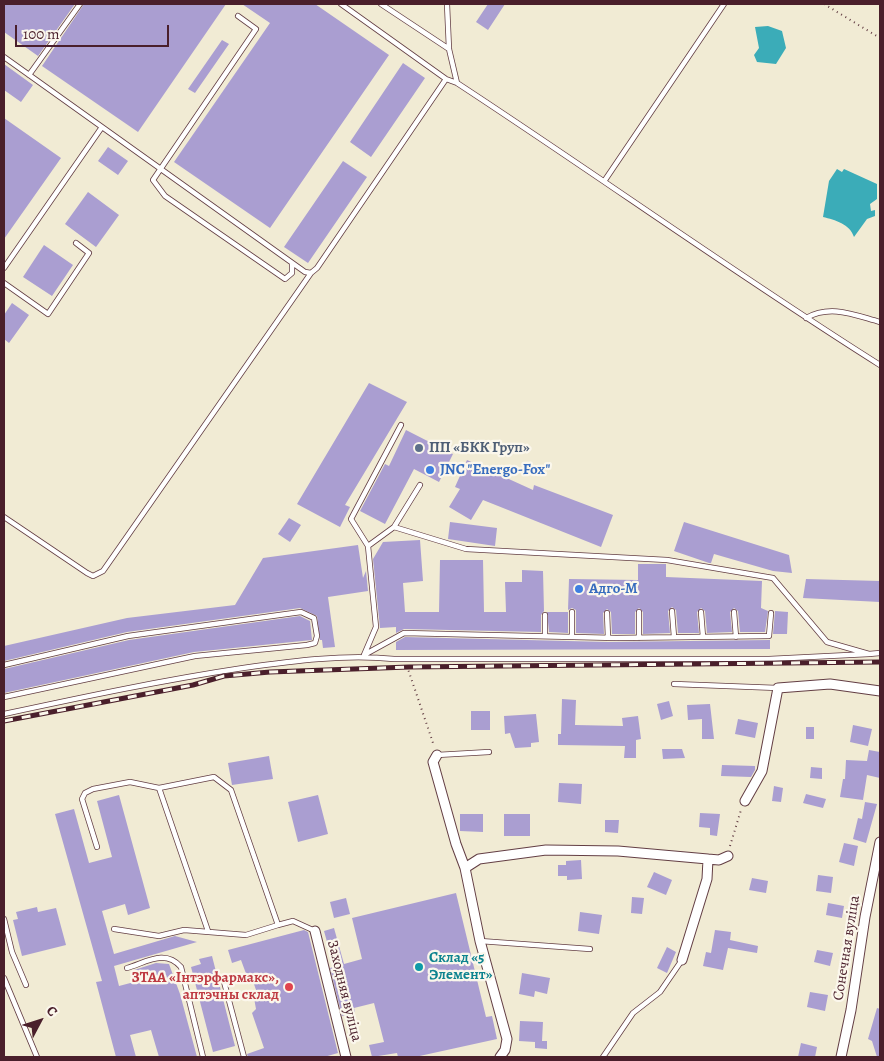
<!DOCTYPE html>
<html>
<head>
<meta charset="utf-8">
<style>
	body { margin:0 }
	#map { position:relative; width:884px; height:1061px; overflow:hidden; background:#f1ebd4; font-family:Alegreya,serif }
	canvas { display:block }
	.frame { position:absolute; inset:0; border:5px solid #4a1f2b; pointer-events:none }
	.north { position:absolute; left:15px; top:996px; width:50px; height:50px; -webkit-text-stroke:4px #fbf7ec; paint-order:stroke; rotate:50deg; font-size:14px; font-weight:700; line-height:20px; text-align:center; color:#4a1f2b }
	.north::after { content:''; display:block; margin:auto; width:18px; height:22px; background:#4a1f2b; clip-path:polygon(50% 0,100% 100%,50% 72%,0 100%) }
	.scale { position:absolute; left:15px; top:25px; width:154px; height:22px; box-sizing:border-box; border:2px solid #4a1f2b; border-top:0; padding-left:6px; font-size:15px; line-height:18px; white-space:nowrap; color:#4a1f2b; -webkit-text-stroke:4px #fbf7ec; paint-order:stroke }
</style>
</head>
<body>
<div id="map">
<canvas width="884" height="1061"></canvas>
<div class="frame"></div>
<div class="north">С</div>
<div class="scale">100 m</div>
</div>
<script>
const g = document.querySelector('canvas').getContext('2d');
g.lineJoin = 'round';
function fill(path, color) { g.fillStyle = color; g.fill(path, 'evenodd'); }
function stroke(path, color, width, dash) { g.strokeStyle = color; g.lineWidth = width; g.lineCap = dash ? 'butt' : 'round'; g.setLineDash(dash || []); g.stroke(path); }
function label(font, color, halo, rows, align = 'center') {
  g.font = font + ' Alegreya,serif'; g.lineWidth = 4.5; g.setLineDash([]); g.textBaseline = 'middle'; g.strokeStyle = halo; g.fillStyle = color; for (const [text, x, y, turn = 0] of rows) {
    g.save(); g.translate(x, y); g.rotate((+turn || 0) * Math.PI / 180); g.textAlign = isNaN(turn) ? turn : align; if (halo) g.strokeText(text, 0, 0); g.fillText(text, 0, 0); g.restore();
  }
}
fill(new Path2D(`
	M768 26 782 31 786 48 776 64 757 62 754 55 759 48 755 27Z
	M837 169 842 172 844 169 877 184V199L870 204 871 211 875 210V216L867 219 854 237C850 224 835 220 823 217L829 181Z`), '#3bacb8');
fill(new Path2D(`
	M4 4H75L38 56 4 32Z
	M84 4H226L138 132 42 66Z
	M242 4H315L389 55 270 228 174 162 270 23Z
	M488 4H505L488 30 476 22Z
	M222 40 229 44 195 93 188 89Z
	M403 63 425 78 371 157 350 142Z
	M4 64 33 85 21 102 4 90Z
	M4 118 61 158 4 239Z
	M108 147 128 161 118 175 98 161Z
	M343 161 367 177 308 263 284 247Z
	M88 192 119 215 96 247 65 224Z
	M44 245 73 265 52 296 23 277Z
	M12 303 29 315 9 343 4 339V315Z
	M369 383 407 402 345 505 350 507 340 527 297 504Z
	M406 430 453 454 439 482 414 469 385 524 360 511 385 464 389 466Z
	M467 460 533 490 534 485 613 515 601 547 483 500 471 520 449 507 460 489 455 487Z
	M289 518 301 525 290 542 278 534Z
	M450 522 497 528 495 546 448 539Z
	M684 522 789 555 792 573 773 571 714 554 711 563H709L674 551Z
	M420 540 423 581 403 583 405 612H439L440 560H483L484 612H506L505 582H522V570L543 571 544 611 541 615V632L404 629 396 633V627L380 628 373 559 383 542Z
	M358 545 363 578 366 571 368 591 328 597 335 647 323 648 322 640H320L317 616 300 608 127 632 4 661V646L127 618 235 605 263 558Z
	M638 564H666V577L762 581 761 608 768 611 765 632H740L738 611 734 608 730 612 732 632 707 633 705 611 701 608 697 612 699 633H678L676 610 672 607 668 611 670 633 643 634V612L639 608 635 612V634H612L611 612 607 609 603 613 604 634 576 633V610L572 608 568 610 569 579 638 580Z
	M806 579 880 581V602L803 598Z
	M775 611 788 612 787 634H773Z
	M547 612H568V633L549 632Z
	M300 616 310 621 312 640 194 652 4 693V669L129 640Z
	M405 637 608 642 770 640V649L396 650V642Z
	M562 699 576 700 575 725 623 726 622 718 638 716 641 739 636 740V758H624L625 746 558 745V734H561Z
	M669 701 673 716 661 720 657 704Z
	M710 704 714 739H702V719L688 720 687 705Z
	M471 711H490V730H471Z
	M536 714 539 742 531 743V747L515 748 510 733 505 734 504 716Z
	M738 719 758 723 755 738 735 734Z
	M853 725 872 729 868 746 850 742Z
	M806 727H814V739H806Z
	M662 749H682L685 758 663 759Z
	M869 750 880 752V778L867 775 863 800 840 797 843 779H845L846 760 867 761Z
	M269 756 273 779 232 785 228 763Z
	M722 765 755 766V770L751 777 721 776Z
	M811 767 822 768V779L810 778Z
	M559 783 582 784 581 804 558 802Z
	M774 786 783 788 781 802 772 801Z
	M806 794 826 799 823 808 803 803Z
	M119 795 150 908 128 915 125 904 102 911 114 954 175 936 197 942 114 966 119 986 138 981 134 970 156 963 169 964 180 994 197 1057H159L151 1030 130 1035 136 1057H116L96 982 102 981 55 814 74 809 89 863 112 857 97 801Z
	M318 795 328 834 298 842 288 802Z
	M865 802 877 804 866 843 853 839 858 818 862 819Z
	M700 813 720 814 717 836 710 835V828L699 827Z
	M460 814H483V832L460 831Z
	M504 814H530V836H504Z
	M605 820H619L618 833 605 832Z
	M844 843 858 846 854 866 839 862Z
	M581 860 582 879 567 880V876H558V865H566V861Z
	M654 872 672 880 666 895 647 887Z
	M818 875 833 877 831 893 816 891Z
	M752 878 768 881 766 893 749 890Z
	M456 893 486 1017 492 1016 497 1039 415 1057H398L397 1053 372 1057 369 1045 384 1042 374 1003 354 1008 355 1012 342 1016 330 968 334 967 324 931 334 928 344 964 362 959 352 918Z
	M632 897 644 898 642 914 631 913Z
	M346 898 350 914 334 918 330 902Z
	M828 903 844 906 842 918 826 915Z
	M37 907 38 912 56 908 66 945 22 956 13 920 18 919 16 912Z
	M580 912 602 915 599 934 578 931Z
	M304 930 308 932 338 1053 324 1057H248L247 1054 264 1048 252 1013 256 1009 254 998 258 996 252 978 248 979 241 960 232 963 228 950Z
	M715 930 731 932 730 940 758 946 757 953 728 948 723 970 703 966 706 952 711 953Z
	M667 947 676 952 667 973 657 968Z
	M817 950 833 953 830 966 814 962Z
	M212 956 235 1046 213 1052 191 967 201 964 199 959Z
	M522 973 550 978 547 994 535 991 534 997 519 994Z
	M810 992 828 995 825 1011 807 1007Z
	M877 1008 880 1009V1057H877L872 1041 868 1039Z
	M520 1021 543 1022 542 1041H547V1049L535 1048V1042L519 1041Z
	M801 1043 817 1047 815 1057H798Z`), '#aa9ed1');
const service = new Path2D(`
	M341 4 446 79 457 83C599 176 737 275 880 365
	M381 4 449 49
	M447 4 449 49 457 83
	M238 16 256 29 153 180 165 196 285 279 292 273V263
	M4 57 305 272 311 273 317 268 446 79
	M29 75 80 4
	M605 180 724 4
	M4 268 102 127
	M4 283 48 314 89 253 76 243
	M806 318C831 304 854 315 880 322
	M4 517 87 573 93 576 103 571 311 273
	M394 527 466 549 667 560 773 578 827 642 869 654 880 653
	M368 546 351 519 401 425
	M672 611 674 637
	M572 612V637
	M639 612V638
	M701 612 703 637
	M734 612 736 637
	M607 613 608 638
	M545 615V636
	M364 655 404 633 616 638 769 636 771 613
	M364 655 376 627 368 546 394 527 420 485
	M4 665 128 636 301 612 314 618 317 636 315 643 307 645 195 656 4 697
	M674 684 778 688
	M4 714C83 697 163 680 243 668 293 661 344 654 394 659H769L869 654
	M437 755 489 752
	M159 788 208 931
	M97 847 82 799 85 793 93 789 130 782 159 788 214 777 231 790 278 925 293 921 315 931
	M4 919 12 952 26 985
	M114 929 159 936 184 930 246 935 278 925
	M480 941 590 949
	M127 968C147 962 165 949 181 967L203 1057
	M4 978 37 1057
	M223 978 244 1057
	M603 1057 633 1013 660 992 682 960`);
const minor = new Path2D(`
	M437 755 433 762 456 844 465 868 480 941 507 1039 505 1050 500 1057
	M745 801 762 771 778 688 830 684 880 691
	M465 868 479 859 546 850 618 851 719 860 728 856
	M315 931 346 1057
	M682 960 707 879 708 859
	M841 1057 851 1010 865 917 880 842`);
stroke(service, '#633e44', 6);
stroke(minor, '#633e44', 11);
stroke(new Path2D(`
	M824 4 880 38
	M407 666 434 746
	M730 846 741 810`), '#633e44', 2, [1, 4]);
stroke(service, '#fff', 4.5);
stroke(minor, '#fff', 9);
const rail = new Path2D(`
	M4 721 193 685 224 676 270 672 409 667 880 662`);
stroke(rail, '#4a1f2b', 5);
stroke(rail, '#fbf7ec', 3, [9]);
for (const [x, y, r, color] of [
	[419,448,5,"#5c6f8a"],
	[430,470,5,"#3f7fe0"],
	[579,589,5,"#3f7fe0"],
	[419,967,5,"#0f9aa8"],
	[289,987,5,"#e0444e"]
]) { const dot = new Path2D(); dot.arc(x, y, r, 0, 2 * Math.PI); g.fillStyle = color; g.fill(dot); stroke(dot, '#fbf7ec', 2); }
label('bold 15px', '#4e5e75', '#fbf7ec', [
	["ПП «БКК Груп»",429,448]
], 'left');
label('bold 15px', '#366cbe', '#fbf7ec', [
	["JNC \"Energo-Fox\"",440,470],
	["Адго-М",589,589]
], 'left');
label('15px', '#4a1f2b', '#fbf7ec', [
	["Сонечная вуліца",847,948,-81],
	["Заходняя вуліца",344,991,76]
]);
label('bold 15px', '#0d838f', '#fbf7ec', [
	["Склад «5",429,958],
	["Элемент»",429,975]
], 'left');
label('bold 15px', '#be3a42', '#fbf7ec', [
	["ЗТАА «Інтэрфармакс»,",279,978],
	["аптэчны склад",279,995]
], 'right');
</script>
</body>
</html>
